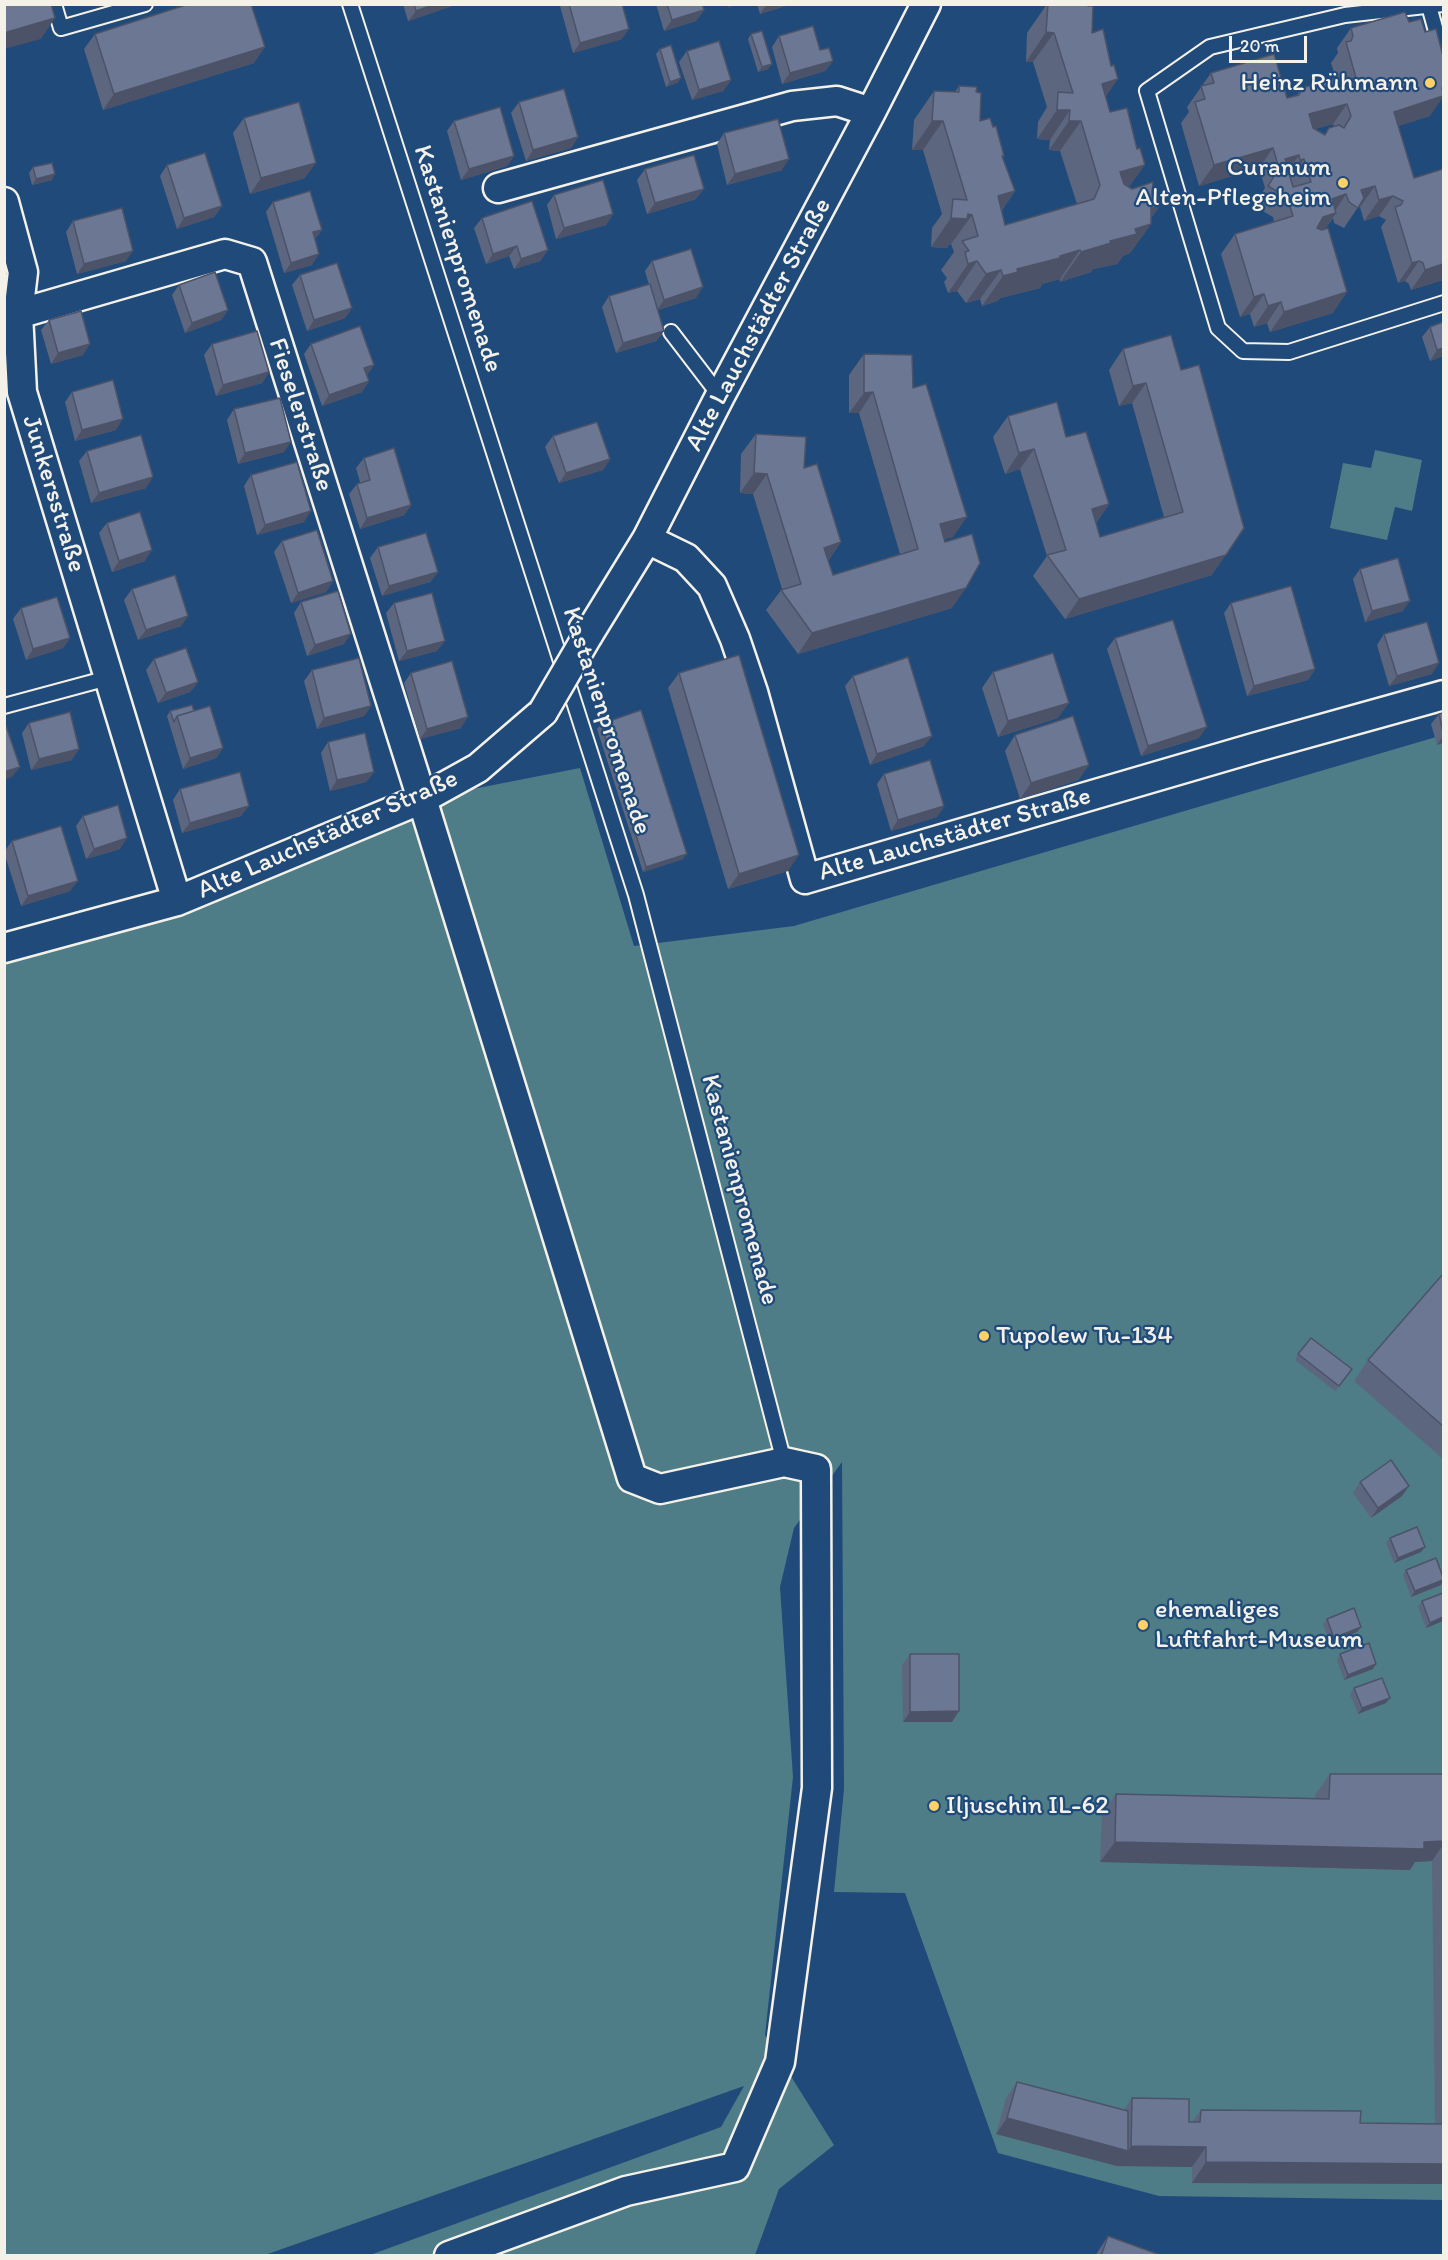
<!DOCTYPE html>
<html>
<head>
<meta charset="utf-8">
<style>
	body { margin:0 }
	#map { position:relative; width:1448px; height:2260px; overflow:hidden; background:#1f4a7a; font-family:Itim,sans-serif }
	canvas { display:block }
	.frame { position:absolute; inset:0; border:6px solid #f4f1e8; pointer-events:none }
	.scale { position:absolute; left:1229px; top:36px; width:78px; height:27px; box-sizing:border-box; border:3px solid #f4f1e8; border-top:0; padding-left:8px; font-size:18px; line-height:21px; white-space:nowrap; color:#f4f1e8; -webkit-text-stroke:4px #1f4a7a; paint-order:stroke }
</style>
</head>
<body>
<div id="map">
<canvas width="1448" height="2260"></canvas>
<div class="frame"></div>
<div class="scale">20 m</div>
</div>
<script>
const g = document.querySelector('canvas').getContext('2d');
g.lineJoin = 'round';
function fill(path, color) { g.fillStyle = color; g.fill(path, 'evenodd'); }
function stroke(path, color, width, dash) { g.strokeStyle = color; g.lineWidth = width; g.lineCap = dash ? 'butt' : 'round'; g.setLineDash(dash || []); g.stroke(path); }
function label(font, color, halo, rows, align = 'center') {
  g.font = font + ' Itim,sans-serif'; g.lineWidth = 4.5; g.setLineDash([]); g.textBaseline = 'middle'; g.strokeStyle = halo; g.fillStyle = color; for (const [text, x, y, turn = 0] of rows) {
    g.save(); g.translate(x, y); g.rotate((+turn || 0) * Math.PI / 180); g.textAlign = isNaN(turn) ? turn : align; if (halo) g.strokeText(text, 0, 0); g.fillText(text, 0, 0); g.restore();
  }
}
fill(new Path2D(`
	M1375 450 1422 460 1412 511 1395 507 1387 540 1330 528 1343 463 1371 468Z
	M1436 737 1443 739V2200L1159 2196 998 2153 905 1893 834 1892 844 1789 842 1462 794 1528 780 1587 793 1777 765 2035 834 2145 779 2189 755 2255H370L721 2127 744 2086 265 2255 5 2256V948L422 799 580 768 634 946 794 926Z`), '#4e7d87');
const service = new Path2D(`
	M54 4 61 28 145 4
	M350 4 636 895 784 1462
	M1443 4 1345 15 1210 47 1147 91 1218 328 1243 351 1289 352 1444 303
	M1429 6 1444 60
	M671 332 720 396
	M4 706 108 678`);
const minor = new Path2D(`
	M498 188 792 106 837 101 871 112
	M4 202 23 272 18 314 22 392 177 901
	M18 314 225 254 252 262 422 799 632 1478 660 1489 784 1462 816 1469 817 1788 780 2062 735 2167 626 2191 449 2256
	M647 539 686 558 712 586 735 639 753 692 805 879 1257 747 1444 695
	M588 635 647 539 720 396 871 112 926 4
	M4 948 177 901 422 799 478 768 543 712`);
stroke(service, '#f4f1e8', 18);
stroke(minor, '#f4f1e8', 33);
stroke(service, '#1f4a7a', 14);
stroke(minor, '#1f4a7a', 28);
const minorBridge = new Path2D(`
	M543 712 588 635`);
stroke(minorBridge, '#f4f1e8', 33, []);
stroke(minorBridge, '#1f4a7a', 28);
fill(new Path2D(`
	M403 4H458L408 21Z
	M560 4H622V39L573 53 560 6Z
	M656 4H702L704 10 696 21 664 31Z
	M757 4H792L760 14Z
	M1047 4H1088L1092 33 1105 97 1129 187 1151 218V224L1130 253 1123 256 1117 264 1093 269 1091 272 1060 282V279L1042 284 1040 288 1000 298 997 301 982 306 980 299 966 303 957 291 948 293 944 282 947 278 941 270 954 252 951 244H950L947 248 931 247 932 228 942 214 923 150H912L914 120 934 91 955 92 959 86 976 92 980 121 1003 158 1015 191 1002 210 1005 225 1077 204 1060 151 1049 150 1050 140 1037 139 1038 122 1047 107 1033 62H1026L1027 33Z
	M1351 28 1430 116 1398 126 1443 280 1411 290 1409 284 1405 281 1398 283 1381 227 1386 220 1379 216 1364 221 1360 207H1358L1344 228 1334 223 1333 218 1325 229 1333 313 1270 332 1267 323 1254 327 1250 314 1240 317 1221 254 1235 234 1274 222 1273 217 1254 206 1265 188 1259 168 1199 186 1181 123 1189 112 1187 107 1211 73 1287 98 1297 95 1302 88 1336 78 1331 63 1338 53 1337 48ZM1333 124 1334 127 1329 128 1325 134 1315 129Z
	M95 34 254 63 103 110 84 49Z
	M751 34 768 69 758 72 748 39Z
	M779 36 820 50 833 61 825 71 782 84 772 47Z
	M660 49 681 78 677 83 666 87 656 54Z
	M687 51 731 80 723 91 692 100 679 62Z
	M519 102 578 137 571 148 526 161 511 113Z
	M244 118 305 178 250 194 233 133Z
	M454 121 514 156 507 166 461 180 447 131Z
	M724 133 782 170 727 185 717 144Z
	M167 165 222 206 214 217 177 229 160 176Z
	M33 167 52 180 32 185 29 173Z
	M645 169 696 199 647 214 637 180Z
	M554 195 613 214 606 225 556 239 547 205Z
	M273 202 322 230 315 239 312 265 284 273 266 212Z
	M482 218 548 250 540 261 514 269 509 256 486 264 474 228Z
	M73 221 126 261 77 274 66 232Z
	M652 261 696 298 658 310 664 331 656 341 616 353 602 307 609 296 649 285 645 271Z
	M300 275 352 308 345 318 307 331 292 285Z
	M179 285 228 310 221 320 185 333 172 295Z
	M49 320 83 355 51 364 41 330Z
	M1443 322V356L1430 361 1422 337 1430 327Z
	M1171 335 1212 575 1065 619 1033 576 1047 556 1020 469 1005 474 993 437 1008 416 1066 437 1109 504 1096 523 1100 537 1164 517 1132 403 1119 406 1109 370 1123 349Z
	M212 344 269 372 262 383 216 396 204 355Z
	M311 344 374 365 367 375 369 381 362 392 322 406 304 354Z
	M864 354 913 388 953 537 944 539 952 608 798 654 766 610 782 589 753 494 740 493 741 454 756 434 804 468 841 542 828 561 833 575 900 554 859 413H849V375Z
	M72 392 116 430 75 441 65 402Z
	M234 409 284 452 238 464 227 420Z
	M553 436 610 459 603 470 559 483 545 447Z
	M87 451 146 488 91 503 79 461Z
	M364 458 411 505 404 515 360 529 349 494 357 484 360 482 356 468Z
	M251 475 304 522 257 535 244 486Z
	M107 523 145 561 112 572 99 533Z
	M282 541 333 581 326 592 291 603 274 552Z
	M378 547 438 572 430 582 382 596 370 558Z
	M1360 569 1403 611 1365 622 1353 579Z
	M132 589 188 616 181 626 138 640 124 600Z
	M301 602 344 644 307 656 294 613Z
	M394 603 437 651 399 661 386 613Z
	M1231 603 1315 669 1308 680 1247 696 1224 613Z
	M21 608 70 638 63 648 26 660 13 619Z
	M1384 634 1432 674 1389 686 1377 645Z
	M1115 638 1199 738 1141 756 1107 649Z
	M154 659 198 682 190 692 158 703 146 670Z
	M312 670 371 706 364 716 317 729 304 681Z
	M993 672 1058 718 998 737 982 688Z
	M411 673 461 728 420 739 404 683Z
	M679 673 788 871 728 889 668 688Z
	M853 676 924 746 870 765 845 686Z
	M170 711H194L223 748 216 758 183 769 167 716Z
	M1443 713V743L1437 745 1431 724 1439 714Z
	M29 723 72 760 31 770 22 733Z
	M601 724 683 859 643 872 597 729Z
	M1015 735 1089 765 1078 780 1020 799 1005 751Z
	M328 742 374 772 366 782 330 791 321 753Z
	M884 774 944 806 937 817 891 831 877 784Z
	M180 789 241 816 182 833 173 800Z
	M83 816 120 849 86 859 76 826Z
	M12 841 70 891 21 906 4 852Z
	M1443 1274V1459L1354 1381 1368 1360Z
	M1298 1354 1352 1369 1335 1391 1295 1360Z
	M1360 1482 1409 1486 1402 1496 1371 1518 1353 1493Z
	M1390 1538 1421 1552 1394 1563 1386 1543Z
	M1406 1570 1441 1585 1411 1597 1403 1575Z
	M1422 1601 1443 1621 1426 1628 1418 1607Z
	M1327 1619 1361 1627 1357 1632 1330 1643 1323 1624Z
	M910 1654 952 1722H903L902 1665Z
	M1340 1654 1373 1669 1344 1680 1337 1660Z
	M1354 1688 1386 1703 1358 1714 1350 1694Z
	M1330 1774H1443V2184L1192 2183V2167L1117 2166 996 2134 1006 2098 1017 2082 1124 2110 1132 2098 1189 2122H1192L1201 2110 1360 2123 1435 2124 1432 1861 1415 1862 1410 1870 1100 1862 1102 1814 1116 1794 1315 1798V1795Z
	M1108 2236 1163 2256H1095Z`), '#5d667f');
fill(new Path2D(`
	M435 4H458L408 21 416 11Z
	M730 4H739L727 8Z
	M767 4H792L760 14Z
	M704 10 696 21 664 31 672 20Z
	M55 18 41 39 4 49V33Z
	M629 29 622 39 573 53 580 43Z
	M1046 32 1054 33 1033 62H1026Z
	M265 47 254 63 103 110 114 94Z
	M833 61 825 71 782 84 790 73Z
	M772 64 768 69 758 72 762 67Z
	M681 78 677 83 666 87 670 82Z
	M1118 79 1098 108 1102 84Z
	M731 80 723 91 692 100 699 90Z
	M1443 86V97L1430 116 1379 132 1394 112Z
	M1347 104 1333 124 1295 134 1309 114Z
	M1057 110H1070L1050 140 1037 139Z
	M932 121H943L923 150H912Z
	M1069 121H1081L1060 151 1049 150Z
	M578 137 571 148 526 161 533 150Z
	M1273 148 1259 168 1199 186 1214 165Z
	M1299 155 1285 176V159Z
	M514 156 507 166 461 180 469 169Z
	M789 159 782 170 727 185 735 174Z
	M1304 159 1290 179 1286 180 1300 160Z
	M316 163 305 178 250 194 261 178Z
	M1145 165 1124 194 1120 172Z
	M55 174 52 180 32 185 36 179Z
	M1375 186 1360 207 1358 208 1361 190Z
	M704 189 696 199 647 214 655 203Z
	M1015 191 994 220 998 196Z
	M1346 194 1333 214 1336 213 1322 233 1308 237 1332 199Z
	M1393 196 1379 216 1364 221 1379 200Z
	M222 206 214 217 177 229 184 218Z
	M1160 206 1146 226 1151 224 1130 253 1123 256 1117 264 1093 269 1091 272 1060 282 1081 252 1151 208Z
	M613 214 606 225 556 239 564 228Z
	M968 214 972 215 951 244H950L947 248 931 247 951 218Z
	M322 230 314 240 313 232Z
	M517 246 509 256 486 264 493 254Z
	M548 250 540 261 514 269 521 259Z
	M1080 250 1060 279 1042 284 1040 288 1000 298 997 301 982 306 1003 276 1017 269Z
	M133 251 126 261 77 274 84 264Z
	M319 254 312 265 284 273 291 263Z
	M977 261 957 291 948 293 968 264Z
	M1419 261 1405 281 1398 283 1412 263Z
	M1443 264V280L1411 290 1425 270Z
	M1001 270 980 299 966 303 986 274Z
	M703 287 696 298 657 310 664 300Z
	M1347 292 1333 313 1270 332 1284 312Z
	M1264 294 1250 314 1240 317 1254 297Z
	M1281 302 1267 323 1254 327 1268 306Z
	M352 308 345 318 307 331 314 320Z
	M228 310 221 320 185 333 192 323Z
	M664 331 656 341 616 353 623 343Z
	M90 344 83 355 51 364 58 353Z
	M1443 348V356L1430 361 1437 350Z
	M374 365 366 376 364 368Z
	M269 372 262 383 216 396 223 385Z
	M369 381 362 392 322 406 329 395Z
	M1146 383 1132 403 1119 406 1133 386Z
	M873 392 859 413H849L864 393Z
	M123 419 116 430 75 441 82 430Z
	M291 442 284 452 238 464 245 453Z
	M1034 449 1020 469 1005 474 1019 453Z
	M610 459 603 470 559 483 566 473Z
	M754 473 767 474 753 494 740 493Z
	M153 477 146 488 91 503 99 493Z
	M1109 504 1095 524 1092 509Z
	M411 505 404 515 360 529 367 518Z
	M311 511 304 522 257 535 265 525Z
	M967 517 953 537 925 544 940 524Z
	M841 542 827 562 824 548Z
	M152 550 145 561 112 572 119 561Z
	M1226 555 1212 575 1065 619 1079 599Z
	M438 572 430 582 382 596 389 586Z
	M333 581 326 592 291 603 298 593Z
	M966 588 952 608 798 654 812 633Z
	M1410 601 1403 611 1365 622 1372 611Z
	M188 616 181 626 138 640 146 630Z
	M351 634 344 644 307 656 315 645Z
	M70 638 63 648 26 660 33 649Z
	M445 641 437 651 399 661 407 651Z
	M1439 663 1432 674 1389 686 1397 676Z
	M1315 669 1308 680 1247 696 1254 686Z
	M198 682 190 692 158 703 166 693Z
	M1069 703 1058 718 998 737 1008 721Z
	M371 706 364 716 317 729 324 718Z
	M468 717 461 728 420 739 427 729Z
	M1207 727 1199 738 1141 756 1148 746Z
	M932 736 924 746 870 765 877 754Z
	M1443 736V743L1437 745Z
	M223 748 216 758 183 769 190 758Z
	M79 749 72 760 31 770 39 759Z
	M1089 765 1078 780 1020 799 1031 783Z
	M20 767 12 777 4 780V772Z
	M374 772 366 782 330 791 337 780Z
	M249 806 241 816 182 833 190 823Z
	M944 806 937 817 891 831 898 820Z
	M127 838 120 849 86 859 94 849Z
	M687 854 683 859 643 872 646 867Z
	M799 855 788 871 728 889 739 874Z
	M78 881 70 891 21 906 28 896Z
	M1409 1486 1402 1496 1371 1518 1378 1508Z
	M1425 1547 1421 1552 1394 1563 1398 1558Z
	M1443 1580 1441 1585 1411 1597 1415 1591Z
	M1443 1617V1621L1426 1628 1430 1623Z
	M1361 1627 1357 1632 1330 1643 1334 1638Z
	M1376 1664 1373 1669 1344 1680 1348 1675Z
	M1390 1698 1386 1703 1358 1714 1362 1708Z
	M959 1711 952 1722H903L910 1712Z
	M1443 1841V1845L1432 1861 1415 1862 1410 1870 1100 1862 1115 1842H1424Z
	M1007 2118 1128 2151 1131 2146 1206 2147 1192 2167 1117 2166 996 2134Z
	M1206 2162 1443 2164V2184L1192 2183Z`), '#4c5368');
const building = new Path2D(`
	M4 4H51L55 18 4 33Z
	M189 4H251L265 47 114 94 95 34Z
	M414 4H435L416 11Z
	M569 4H622L629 29 580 43Z
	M667 4H702L704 10 672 20Z
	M1048 4H1088V6H1093L1092 33 1103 29 1111 66 1114 65 1118 79 1102 84 1110 112 1127 108 1137 149 1140 148 1145 165 1120 172 1124 184 1132 189 1153 182 1152 195 1157 194 1160 206 1151 208V224L1135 229 1137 234 1110 241 1111 243 1081 252 1080 250 1060 256V258L1017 269 1018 272 1003 276 1001 270 986 274 977 261 968 264 965 252 969 251 962 241 978 236 972 215 968 214 967 219 951 218 953 199 967 200 943 121H932L934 91 959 92V86L977 87 976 92 981 93 980 121 990 118 993 127 996 126 1004 156H1002L1015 191 998 196 1005 225 1094 199 1100 185 1081 121H1069L1070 110H1057L1058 92 1073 93 1054 33 1046 32Z
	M1405 12 1409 22 1421 19 1425 32 1436 29 1443 56V86L1442 88 1443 96 1394 112 1414 178 1443 169V264L1425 270 1423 263 1419 261 1412 263 1395 207 1401 205 1403 201 1393 196 1379 200 1375 186 1361 190 1364 198 1358 208 1349 202 1346 194 1332 199 1336 213 1323 217 1317 228 1322 230 1328 228 1347 292 1284 312 1281 302 1268 306 1264 294 1254 297 1235 234 1293 216 1287 197 1268 186 1279 168 1273 148 1214 165 1195 102 1205 99 1201 86 1214 83 1211 73 1274 54 1287 98 1299 95 1302 88 1339 77 1345 80 1356 78 1346 42 1351 41 1353 36 1351 28ZM1347 104 1351 116 1344 128 1339 125 1329 128 1325 135 1313 128 1309 114ZM1299 155 1300 160 1304 159 1311 182 1293 187 1285 159Z
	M813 26 820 50 829 48 833 61 790 73 779 36Z
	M762 31 772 64 762 67 751 34Z
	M719 41 731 80 699 90 687 51Z
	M671 45 681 78 670 82 660 49Z
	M564 89 578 137 533 150 519 102Z
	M299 102 316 163 261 178 244 118Z
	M500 107 514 156 469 169 454 121Z
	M778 119 789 159 735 174 724 133Z
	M205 153 222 206 184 218 167 165Z
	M694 155 704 189 655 203 645 169Z
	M52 163 55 174 36 179 33 167Z
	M603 180 613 214 564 228 554 195Z
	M310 191 322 230 313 232 319 254 291 263 273 202Z
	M532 201 548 250 521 259 517 246 493 254 482 218Z
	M122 208 133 251 84 264 73 221Z
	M691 249 703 287 664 300 652 261Z
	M337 263 352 308 314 320 300 275Z
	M215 272 228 310 192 323 179 285Z
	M650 284 664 331 623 343 609 296Z
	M81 311 90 344 58 353 49 320Z
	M1443 322V348L1437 350 1430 327Z
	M360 326 374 365 364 368 369 381 329 395 311 344Z
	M257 331 269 372 223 385 212 344Z
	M1171 335 1181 370 1199 365 1244 528 1226 555 1079 599 1047 555 1066 550 1034 449 1019 453 1008 416 1057 402 1066 437 1086 432 1109 504 1092 509 1100 537 1183 512 1146 383 1133 386 1123 349Z
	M864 354 912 355 913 388 926 384 967 517 940 524 945 542 972 534 980 563 966 588 812 633 781 590 801 584 767 474 754 473 756 434 806 437 804 468 817 464 841 542 824 548 833 575 918 549 873 392 864 393Z
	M113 380 123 419 82 430 72 392Z
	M280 398 291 442 245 453 234 409Z
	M597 422 610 459 566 473 553 436Z
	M141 435 153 477 99 493 87 451Z
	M394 448 411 505 367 518 357 484 370 480 364 458Z
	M297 462 311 511 265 525 251 475Z
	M140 512 152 550 119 561 107 523Z
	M317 530 333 581 298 593 282 541Z
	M426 533 438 572 389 586 378 547Z
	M1398 558 1410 601 1372 611 1360 569Z
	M175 575 188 616 146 630 132 589Z
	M1291 586 1315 669 1254 686 1231 603Z
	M338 591 351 634 315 645 301 602Z
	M432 593 445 641 407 651 394 603Z
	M57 597 70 638 33 649 21 608Z
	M1173 620 1207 727 1148 746 1115 638Z
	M1427 622 1439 663 1397 676 1384 634Z
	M186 648 198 682 166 693 154 659Z
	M1053 653 1069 703 1008 721 993 672Z
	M739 655 799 855 739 874 679 673Z
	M908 657 932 736 877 754 853 676Z
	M359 658 371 706 324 718 312 670Z
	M452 661 468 717 427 729 411 673Z
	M192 705 194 711 177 716 174 722 170 711Z
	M210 706 223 748 190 758 177 716Z
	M641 710 687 854 646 867 601 724Z
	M70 712 79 749 39 759 29 723Z
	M1443 713V732L1439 714Z
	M1073 716 1089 765 1031 783 1015 735Z
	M4 726H6L20 767 4 772Z
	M365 733 374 772 337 780 328 742Z
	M930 760 944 806 898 820 884 774Z
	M240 772 249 806 190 823 180 789Z
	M118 805 127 838 94 849 83 816Z
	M61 826 78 881 28 896 12 841Z
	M1443 1274V1426L1368 1360Z
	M1311 1338 1352 1369 1339 1386 1298 1354Z
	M1391 1460 1409 1486 1378 1508 1360 1482Z
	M1417 1527 1425 1547 1398 1558 1390 1538Z
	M1436 1558 1443 1577V1580L1415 1591 1406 1570Z
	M1443 1593V1617L1430 1623 1422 1601Z
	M1354 1608 1361 1627 1334 1638 1327 1619Z
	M1369 1643 1376 1664 1348 1675 1340 1654Z
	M910 1654H959V1711L910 1712Z
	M1382 1678 1390 1698 1362 1708 1354 1688Z
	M1330 1774H1443V1841L1424 1842V1849L1115 1842 1116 1794 1329 1799Z
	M1017 2082 1128 2111V2151L1007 2118Z
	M1132 2098 1189 2099V2122H1200L1201 2110 1361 2111 1360 2123 1443 2124V2164L1206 2162V2147L1131 2146Z
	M1108 2236 1163 2256H1101Z`);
fill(building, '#6c7794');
stroke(building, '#4c5368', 1.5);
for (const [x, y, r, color] of [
	[1430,83,6,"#ffd166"],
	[1343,183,6,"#ffd166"],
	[984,1336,6,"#ffd166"],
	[1143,1625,6,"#ffd166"],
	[934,1806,6,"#ffd166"]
]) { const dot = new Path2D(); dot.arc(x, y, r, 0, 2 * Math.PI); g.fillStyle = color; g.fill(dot); stroke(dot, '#1f4a7a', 2); }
label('26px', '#f4f1e8', '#1f4a7a', [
	["Heinz Rühmann",1418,83,"right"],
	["Curanum",1331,168,"right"],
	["Alten-Pflegeheim",1331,198,"right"],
	["Tupolew Tu-134",996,1336],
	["ehemaliges",1155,1610],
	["Luftfahrt-Museum",1155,1640],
	["Iljuschin IL-62",946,1806]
], 'left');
label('26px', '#f4f1e8', '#1f4a7a', [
	["Kastanienpromenade",457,259,72],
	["Alte Lauchstädter Straße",759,325,-62],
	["Fieselerstraße",300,415,72],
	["Junkersstraße",53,494,73],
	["Kastanienpromenade",606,721,72],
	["Alte Lauchstädter Straße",328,835,-24],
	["Alte Lauchstädter Straße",955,835,-16],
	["Kastanienpromenade",739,1190,75]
]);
</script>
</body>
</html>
